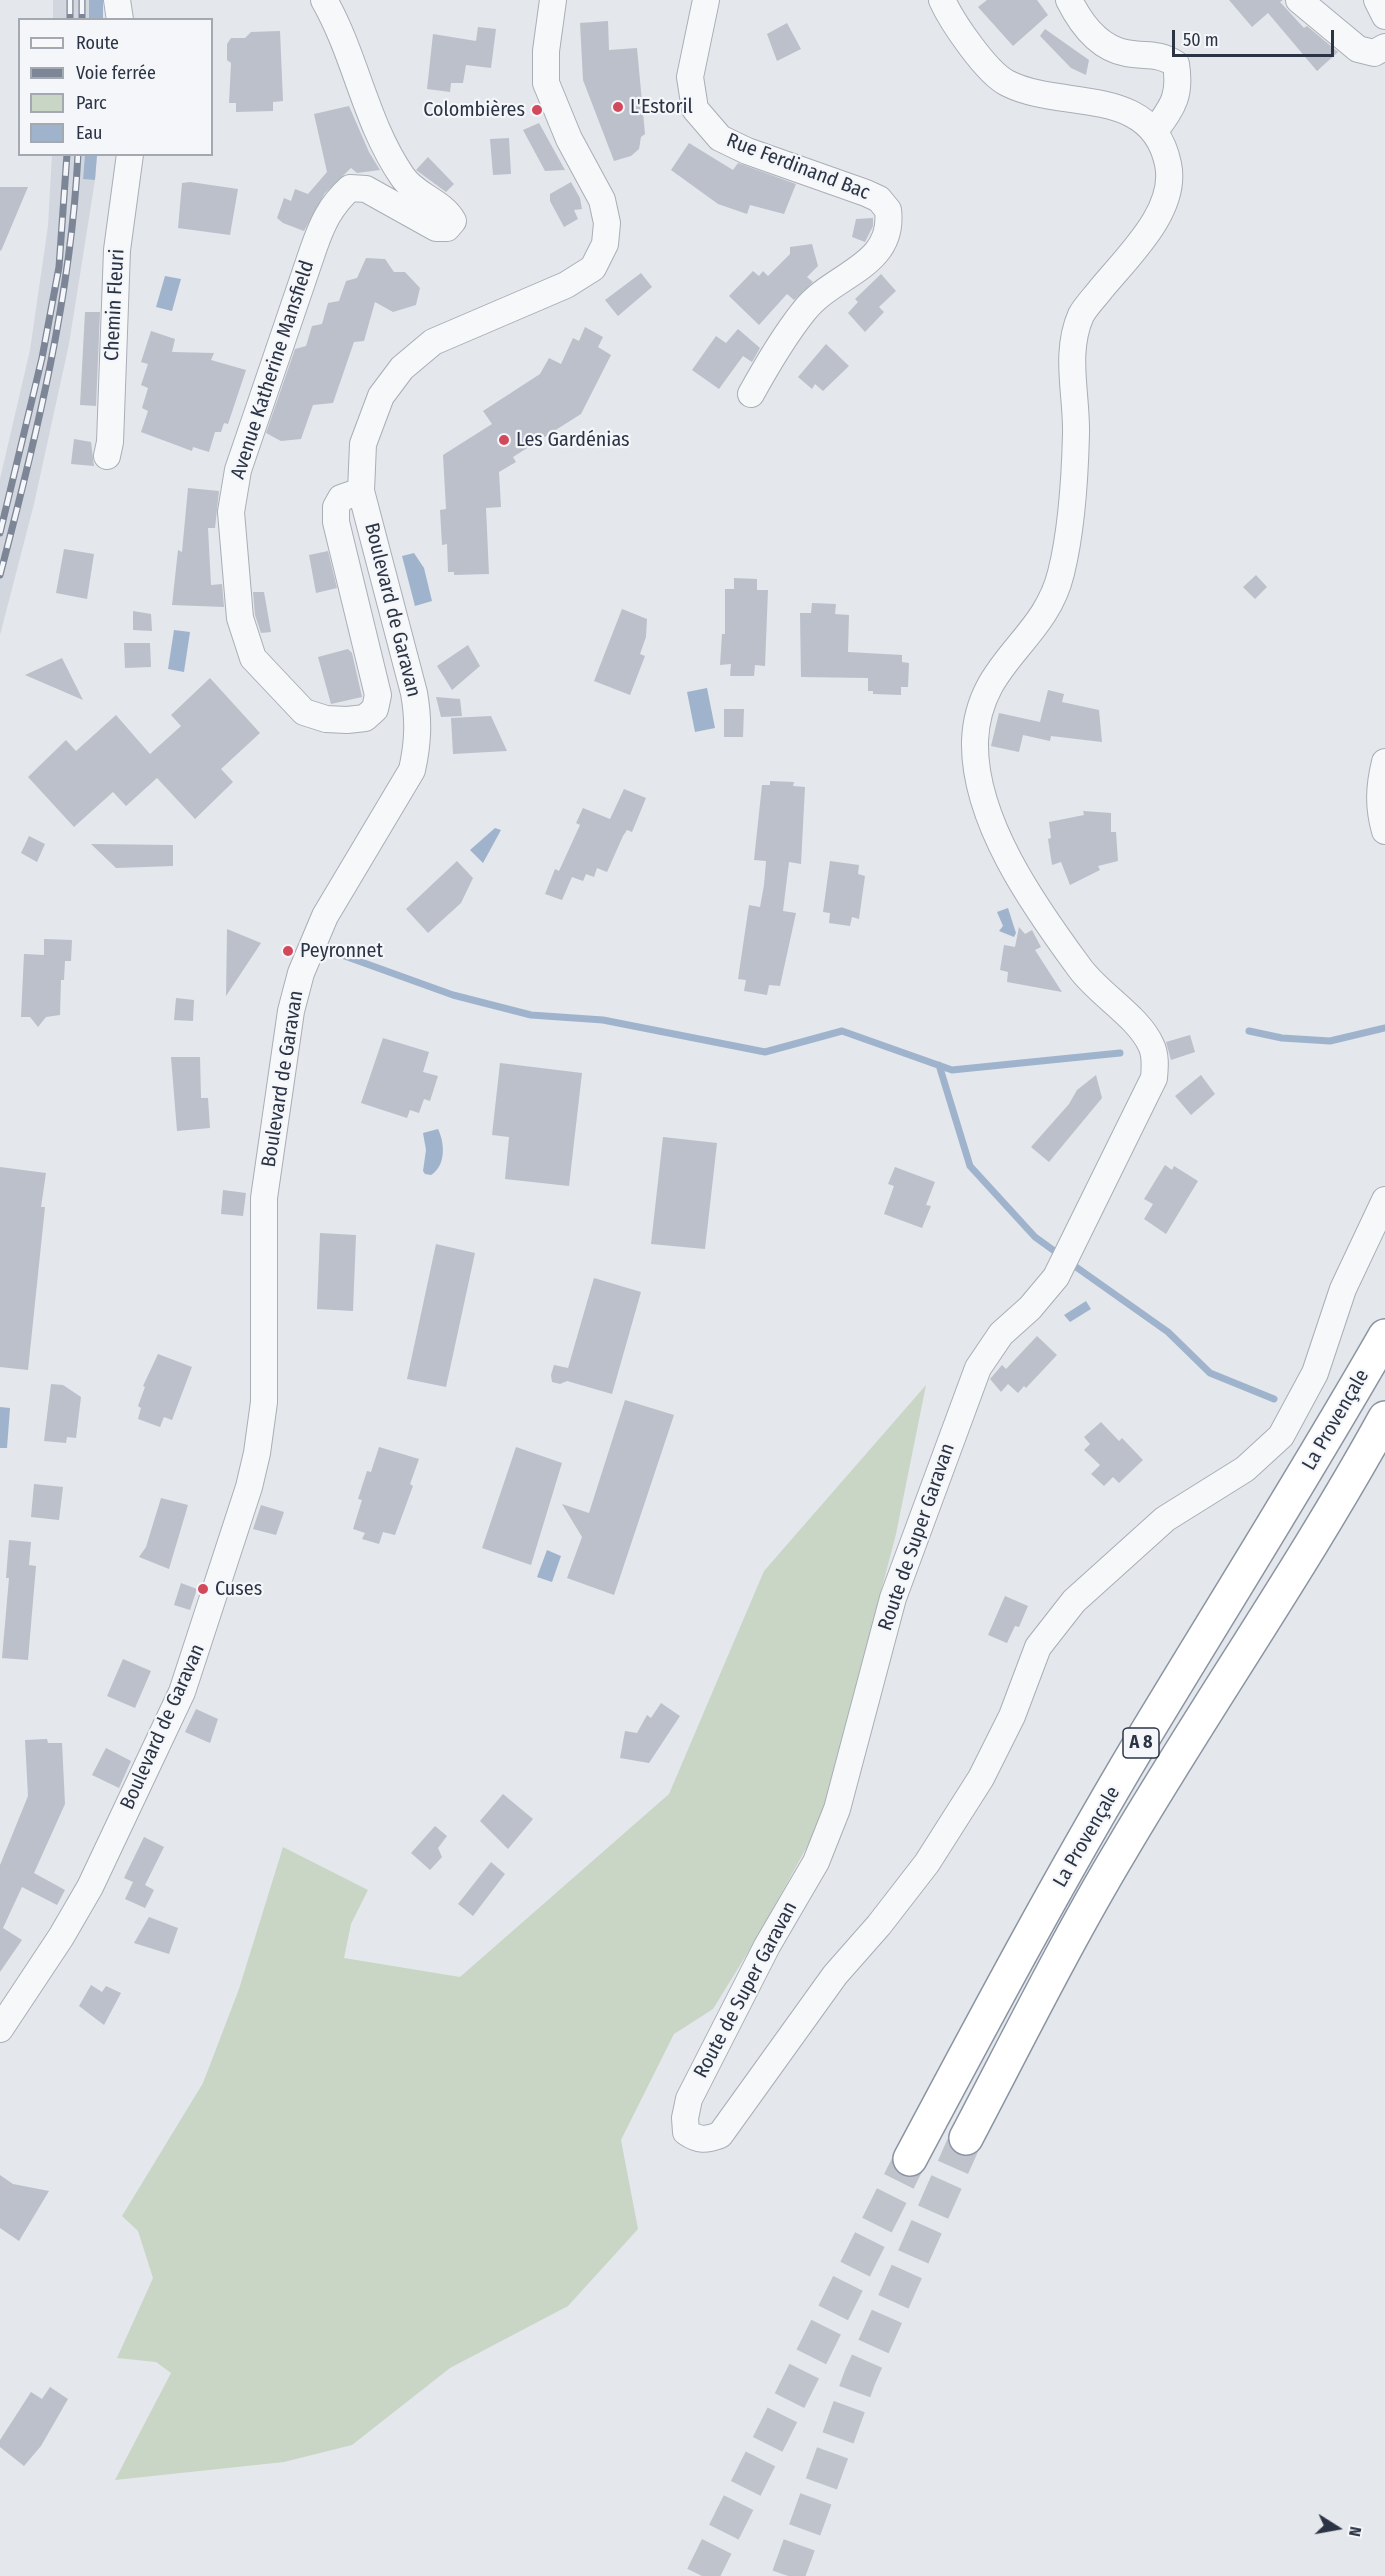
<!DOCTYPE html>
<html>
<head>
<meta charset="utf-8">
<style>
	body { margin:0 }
	#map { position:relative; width:1385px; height:2576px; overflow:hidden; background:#e4e7ec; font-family:"Fira Sans Condensed",sans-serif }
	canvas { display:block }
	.legend { position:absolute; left:18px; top:18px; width:195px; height:138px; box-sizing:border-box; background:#f4f6f9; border:2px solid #a4a8b1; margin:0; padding:8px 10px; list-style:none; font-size:18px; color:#2b3445 }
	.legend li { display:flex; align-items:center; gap:12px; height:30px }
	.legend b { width:30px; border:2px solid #a4a8b1 }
	.north { position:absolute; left:1307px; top:2498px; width:60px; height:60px; -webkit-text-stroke:4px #f4f6f9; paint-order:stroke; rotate:101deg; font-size:16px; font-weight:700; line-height:24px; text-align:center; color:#2b3445 }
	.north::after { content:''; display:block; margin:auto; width:21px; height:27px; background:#2b3445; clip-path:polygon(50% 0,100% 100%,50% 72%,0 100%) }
	.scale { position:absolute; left:1172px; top:30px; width:162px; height:27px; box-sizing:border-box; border:3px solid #2b3445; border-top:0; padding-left:8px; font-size:18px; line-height:21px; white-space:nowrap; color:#2b3445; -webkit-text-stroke:4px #f4f6f9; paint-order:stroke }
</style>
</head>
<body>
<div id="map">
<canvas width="1385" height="2576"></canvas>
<ul class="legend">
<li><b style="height:8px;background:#f7f8fa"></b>Route</li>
<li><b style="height:8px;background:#7d8696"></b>Voie ferrée</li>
<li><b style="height:16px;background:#c9d6c5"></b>Parc</li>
<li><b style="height:16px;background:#9fb4cc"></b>Eau</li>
</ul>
<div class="north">N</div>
<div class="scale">50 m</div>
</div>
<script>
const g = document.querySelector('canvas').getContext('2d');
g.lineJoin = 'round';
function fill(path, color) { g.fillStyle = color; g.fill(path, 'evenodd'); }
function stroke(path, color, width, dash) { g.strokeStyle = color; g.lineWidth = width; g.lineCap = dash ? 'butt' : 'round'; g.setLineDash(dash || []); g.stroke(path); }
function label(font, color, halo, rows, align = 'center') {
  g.font = font + ' "Fira Sans Condensed",sans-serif'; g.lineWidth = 4.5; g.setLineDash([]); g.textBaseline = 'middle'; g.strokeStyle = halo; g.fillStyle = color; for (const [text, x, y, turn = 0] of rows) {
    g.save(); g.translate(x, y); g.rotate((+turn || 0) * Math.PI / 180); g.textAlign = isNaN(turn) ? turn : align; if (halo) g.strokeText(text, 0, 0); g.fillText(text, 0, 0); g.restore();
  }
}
fill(new Path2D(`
	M53 0H103V19H53Z
	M52 155H97L95 180 69 344 34 504 0 635V479L30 350 48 226Z`), '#d2d6de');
fill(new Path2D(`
	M926 1385 896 1534 821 1821 758 1936 713 2009 674 2034 621 2140 638 2229 568 2306 450 2368 352 2445 284 2462 115 2480 171 2373 156 2362 117 2358 153 2278 138 2231 122 2216 203 2083 239 1989 283 1847 368 1890 351 1924 344 1958 460 1977 669 1794 764 1571Z`), '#c9d6c5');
fill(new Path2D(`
	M89 0H103V19H89Z
	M85 155H97L95 180 83 179Z
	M165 276 181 279 172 311 156 307Z
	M414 553 424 568 432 601 415 606 402 556Z
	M174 630 190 632 184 672 168 669Z
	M707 688 715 728 695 732 687 692Z
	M495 828 501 830 483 863 470 850Z
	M1008 908 1016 933 1014 937 999 931 1003 926 997 912Z
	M438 1129C445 1143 446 1166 431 1175L425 1174 423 1171 426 1150 423 1133Z
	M1086 1301 1091 1309 1070 1322 1064 1315Z
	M0 1407 10 1408 7 1448H0Z
	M547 1550 561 1556 552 1582 537 1577Z`), '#9fb4cc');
stroke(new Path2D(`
	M328 950 453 995 531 1015 603 1020 765 1052 842 1031 952 1070 1120 1053
	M1249 1031 1282 1038 1330 1041 1385 1028
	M939 1065 970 1166 1035 1237 1060 1255
	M1069 1262 1168 1332 1210 1373 1274 1399`), '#9fb4cc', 7);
fill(new Path2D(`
	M987 0H1037L1048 15 1013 46 978 7Z
	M1229 0H1283L1280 2 1304 28 1307 26 1338 52 1317 71 1268 13 1252 27Z
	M608 21 609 50 637 48 645 134 641 137 639 149 631 156 614 161 583 80 580 23Z
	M787 23 801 49 777 61 767 34Z
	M478 27 496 29 491 68 466 65 463 83H451L450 92 427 89 433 34 476 41Z
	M1045 29 1089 60 1086 75 1071 68 1040 36Z
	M280 31 283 101 273 102V111L236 112V103H229L231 63 227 60V44L231 38H245L251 32Z
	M349 106 369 152 380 170 357 173 351 168 325 193 304 231 283 223 277 218 284 198 291 201 295 189 308 194 327 172 314 114Z
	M539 123 565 170 545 171 523 130Z
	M509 138 511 174 493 175 490 139Z
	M689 143 733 170 738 163 796 184 784 214 750 205 747 214 718 204 671 170Z
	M428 157 454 184 446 192 416 170Z
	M190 182 238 189 230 235 178 228 182 183Z
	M571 182 580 198 582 209 574 210 578 219 564 227 550 201V194Z
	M0 187H28L1 251 0 250Z
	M873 218V226L865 242 852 237 856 219Z
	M812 244 818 266 807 277 813 282 794 300 787 294 759 325 729 296 753 271 759 276 763 271 768 276 790 254V247Z
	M366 258 385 259 394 272H405L420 288 416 305 393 312 375 302 364 341 354 342 333 403 313 405 301 439 281 441 266 433 295 349 306 346 312 326 322 324 328 303 339 301 346 281 357 278Z
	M641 273 652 287 618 316 605 300Z
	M881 274 896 291 879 307 884 312 865 332 848 313 858 302 855 299Z
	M85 312H100L96 406 80 405Z
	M585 327 603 337 598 347 611 355 581 414 513 457 516 462 499 472 501 507 486 508 489 574 454 575V572H448L447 544 442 545 440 510 446 509 443 455 492 424 483 411 540 374 549 358 561 364 573 338 579 341Z
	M738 329 760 348 752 362 743 356 719 389 692 370 716 336 726 343Z
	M151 331 175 339 172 352 214 353 211 360 246 370 228 424 224 423 221 432H215L209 452 193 447 192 451 141 432 148 411 142 408 148 388 141 385 148 364 141 362Z
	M826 344 849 366 823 391 815 384 812 389 798 377Z
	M74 439 91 442 94 466 71 464Z
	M188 488 219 491 215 528H208L211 585 222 584 224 607 172 605 178 550 182 552Z
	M64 549 94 554 87 599 56 593Z
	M328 551 337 588 316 593 309 555Z
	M1256 575 1267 587 1255 599 1243 587Z
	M734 578 757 579V590H768L765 666 755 665 754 676H730L731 664 720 665 722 634H725V589H734Z
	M253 592H264L271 632 261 633 255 615Z
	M812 603 836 604 835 614 849 615 848 652 902 655V662L909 663 908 687H901V695L873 694V691H868V678L801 677 800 613H811Z
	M622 609 647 619 646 637 640 654 645 656 630 695 594 681Z
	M133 611 151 614 152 631 133 630Z
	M124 643H150L151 667 125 668Z
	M468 645 480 666 452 690 437 666Z
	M348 649 352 653 362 697 331 704 318 657Z
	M62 658 83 700 25 675Z
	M210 678 260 733 221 769 233 782 195 819 157 778 126 806 113 792 74 827 28 777 66 740 76 751 116 715 150 754 181 726 171 715Z
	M1048 690 1064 694 1062 702 1099 710 1102 742 1051 736 1050 741 1023 735 1019 752 991 746 999 713 1040 722Z
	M436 697 460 699 462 716 441 717Z
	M724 709H744L743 737H724Z
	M491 716 507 751 453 754 451 718Z
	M770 781 794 782 793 786 805 787 801 864 789 862 783 911 796 913 780 986 769 985 767 995 744 991 746 980 738 979 749 905 760 907 764 885 766 861 754 860 762 785H770Z
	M624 789 646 798 632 832 627 830 623 836 607 872 597 868 594 877 586 874 583 881 572 877 562 900 545 894 555 869 559 871 580 825 576 823 583 808 610 819Z
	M1083 811 1111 813V832H1116L1118 861 1098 866 1100 870 1070 885 1061 862 1052 865 1048 839 1051 838 1049 822 1084 815Z
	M29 836 45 844 37 862 21 853Z
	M91 844 173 845V866L116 868Z
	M457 861 473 878 461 903 428 933 406 909Z
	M830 861 859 865 858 874 865 876 859 919 852 917 850 926 829 923 830 913 823 912Z
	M1019 927 1025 934 1032 930 1041 947 1035 950 1062 992 1007 982 1008 972 1000 970 1004 945 1015 947Z
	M227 929 261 943 226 996Z
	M44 939 72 940 71 961H65L64 980H61L60 1015 46 1017 38 1027 30 1017H21L24 954 44 955Z
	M176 998 194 1000 193 1021 174 1020Z
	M1190 1035 1195 1052 1171 1060 1166 1042Z
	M383 1038 429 1052 423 1072 438 1076 430 1101 424 1099 419 1113 410 1110 407 1118 361 1103Z
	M171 1057H200L201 1098H208L210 1128 177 1131Z
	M500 1063 582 1073 569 1186 505 1179 509 1137 492 1135Z
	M1096 1075 1102 1098 1049 1162 1031 1147 1069 1104 1077 1090Z
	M1201 1075 1215 1094 1191 1115 1175 1096Z
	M663 1137 717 1143 705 1249 651 1244Z
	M1165 1165 1172 1170 1174 1166 1198 1181 1166 1234 1144 1219 1153 1204 1144 1199Z
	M0 1167 46 1173 41 1207H45L28 1370 0 1367Z
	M895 1167 935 1182 926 1205 931 1206 922 1228 884 1214 894 1186 888 1184Z
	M223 1190 246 1193 243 1216 221 1214Z
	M320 1233 356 1235 353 1311 317 1309Z
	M436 1244 475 1253 446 1387 407 1379Z
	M594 1278 641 1292 612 1394 567 1381 560 1384 552 1382 551 1375 554 1365 568 1368Z
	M1037 1336 1057 1355 1026 1388 1024 1386 1018 1393 1008 1384 1001 1392 990 1379 1002 1365 1006 1369Z
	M158 1354 192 1367 172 1420 164 1417 160 1427 138 1419 141 1408 138 1406 145 1387 143 1386Z
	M51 1384 63 1385 81 1397 76 1438 67 1437 66 1443 44 1441Z
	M625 1400 674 1415 614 1595 567 1578 582 1537 562 1504 589 1513Z
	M1101 1422 1119 1441 1122 1438 1143 1460 1119 1483 1113 1477 1104 1486 1091 1474 1100 1465 1084 1450 1090 1444 1084 1437Z
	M379 1447 419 1459 410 1484 413 1486 395 1535 383 1532 379 1544 362 1539 365 1533 353 1529 362 1500 358 1499 367 1471 371 1472Z
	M516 1447 562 1463 531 1565 482 1548Z
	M34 1484 63 1487 59 1520 31 1517Z
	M161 1498 188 1505 169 1569 139 1557 146 1547Z
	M261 1505 284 1512 276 1535 253 1529Z
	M9 1540 31 1542 29 1565 36 1566 28 1660 2 1658 9 1578H6Z
	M181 1583 197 1589 190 1610 174 1605Z
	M1005 1596 1028 1606 1019 1627 1015 1626 1007 1643 988 1635Z
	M123 1659 151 1671 135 1708 107 1696Z
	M661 1703 680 1716 649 1763 620 1758 625 1731 637 1733 647 1715 651 1718Z
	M196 1709 218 1719 210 1743 185 1732Z
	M47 1739 48 1743H62L65 1804 34 1873 65 1890 57 1905 22 1887 3 1928 22 1940 0 1972V1865L28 1796 25 1740Z
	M106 1748 131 1761 119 1788 92 1775Z
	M503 1794 533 1819 508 1849 480 1821Z
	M435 1826 447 1836 438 1848 442 1857 430 1870 411 1853Z
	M144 1837 164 1847 145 1885 154 1890 145 1908 125 1899 133 1882 124 1878Z
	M491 1862 505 1874 473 1916 458 1904Z
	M149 1917 178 1928 169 1954 134 1943Z
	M91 1985 102 1992 106 1986 121 1993 104 2025 79 2006Z
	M0 2175 13 2184 49 2191 19 2241 0 2228Z
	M50 2387 68 2399 41 2446 24 2466 0 2447V2440L31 2392 42 2399Z`), '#bbc0ca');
stroke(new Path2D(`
	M702 2576 910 2159
	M788 2576 860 2377 966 2138`), '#bfc3cb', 33, [33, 16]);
const minor = new Path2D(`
	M117 0 120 20
	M324 0C356 56 365 122 402 176 415 196 442 201 453 221L447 228H436L366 189 350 188C330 206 322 224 313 250L238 470 231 512 240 618 253 658 304 712 326 719 347 720 365 718 375 709 378 695 336 522V507L341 498 361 491
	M706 0 690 77 695 109 720 138 747 151 866 193 879 199 888 210C895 267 832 274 804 311 784 336 767 365 751 394
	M942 0C952 22 986 72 1007 83 1061 111 1152 84 1168 164 1178 210 1128 256 1101 289 1095 297 1086 306 1081 315 1064 353 1077 395 1076 434 1075 475 1071 533 1061 573 1044 643 978 661 975 741 973 820 1034 906 1079 967 1098 994 1138 1016 1151 1045 1156 1055 1155 1067 1154 1078L1056 1277 1030 1308 1001 1334 978 1368 893 1598 837 1809 816 1862 767 1946 689 2099 685 2118 686 2132C699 2141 706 2140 720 2135L835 1975 879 1925 927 1863 981 1778 1012 1716 1038 1647 1074 1601 1165 1519 1245 1469 1281 1436 1315 1373 1343 1289 1385 1200
	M1069 0C1081 24 1098 48 1126 53 1147 57 1157 52 1176 64 1181 96 1173 106 1155 131
	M1299 0 1358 49 1374 53 1385 47
	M1377 0 1385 16
	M107 456 110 442 117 250 130 154
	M1385 762C1379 787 1378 806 1385 831
	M0 2029 61 1937 90 1887 182 1692 249 1487 257 1453 264 1402V1198L291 1011 301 973 325 916 412 770C418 743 419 721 414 693L361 491 363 444 381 396 402 368 433 342 566 285 593 268 605 244 607 223 602 200 569 139 546 83V51L553 0`);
const highway = new Path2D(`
	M966 2138C1017 2041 1066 1942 1123 1847 1208 1703 1304 1565 1385 1418
	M910 2159C984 2020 1058 1881 1139 1745 1221 1609 1306 1474 1385 1336`);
stroke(minor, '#a9aeb7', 28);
stroke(highway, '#8b94a3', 36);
stroke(minor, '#f7f8fa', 26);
stroke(highway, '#fff', 33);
const rail = new Path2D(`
	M70 0V20
	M82 0V20
	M0 533 42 358 59 267 67 154
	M0 575C36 438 71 297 78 154`);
stroke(rail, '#7d8696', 7);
stroke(rail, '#f4f6f9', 4.5, [14]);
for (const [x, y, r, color] of [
	[618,107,6,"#d1495b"],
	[537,110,6,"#d1495b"],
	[504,440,6,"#d1495b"],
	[288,951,6,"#d1495b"],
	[203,1589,6,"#d1495b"]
]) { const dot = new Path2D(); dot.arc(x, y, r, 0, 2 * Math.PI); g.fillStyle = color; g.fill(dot); stroke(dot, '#f4f6f9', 2); }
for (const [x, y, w] of [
	[1141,1743,36]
]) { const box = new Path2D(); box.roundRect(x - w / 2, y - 15, w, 30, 4.5); g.fillStyle = '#f4f6f9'; g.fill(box); stroke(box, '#2b3445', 1.5); }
label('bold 18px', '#2b3445', null, [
	["A 8",1141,1743]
]);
label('20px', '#2b3445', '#f4f6f9', [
	["L'Estoril",630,107],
	["Colombières",525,110,"right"],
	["Les Gardénias",516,440],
	["Peyronnet",300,951],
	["Cuses",215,1589]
], 'left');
label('20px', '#2b3445', '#f4f6f9', [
	["Rue Ferdinand Bac",798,167,21],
	["Chemin Fleuri",115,305,-87],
	["Avenue Katherine Mansfield",273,370,-72],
	["Boulevard de Garavan",392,610,76],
	["Boulevard de Garavan",283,1079,-81],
	["La Provençale",1336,1420,-60],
	["Route de Super Garavan",917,1537,-71],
	["Boulevard de Garavan",163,1727,-66],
	["La Provençale",1087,1837,-60],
	["Route de Super Garavan",746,1990,-62]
]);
</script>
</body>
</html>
